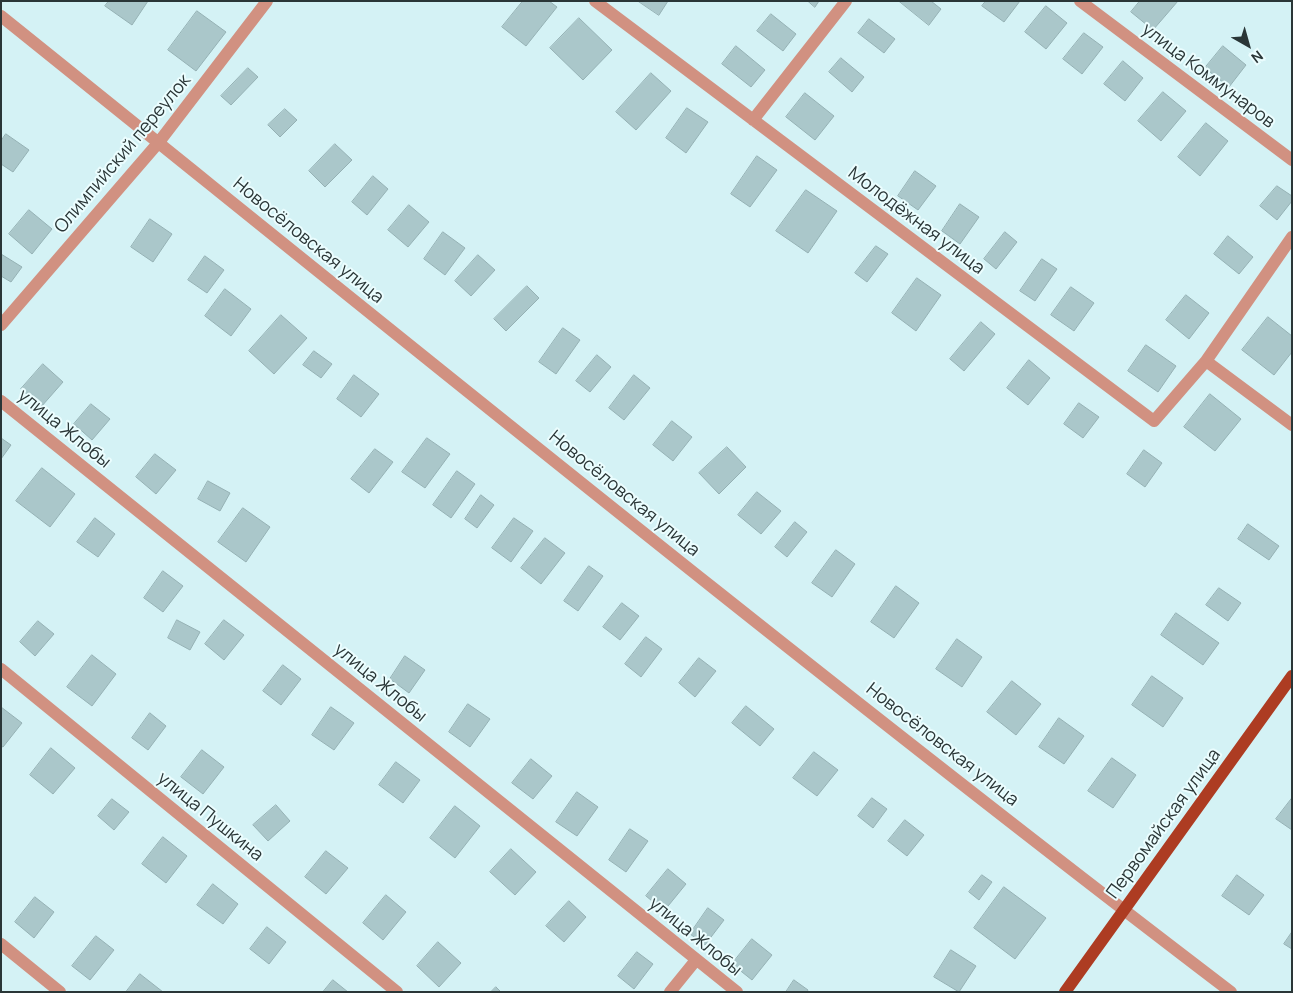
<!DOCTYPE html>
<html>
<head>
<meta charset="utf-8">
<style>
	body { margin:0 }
	#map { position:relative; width:1293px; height:993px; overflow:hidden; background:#d4f2f5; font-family:Manrope,sans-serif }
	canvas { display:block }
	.frame { position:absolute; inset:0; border:2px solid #2a3637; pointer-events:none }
	.north { position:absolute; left:1223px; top:20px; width:50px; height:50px; -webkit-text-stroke:4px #ebfdfe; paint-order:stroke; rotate:142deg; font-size:14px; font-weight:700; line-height:20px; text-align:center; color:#2a3637 }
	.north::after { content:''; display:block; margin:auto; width:18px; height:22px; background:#2a3637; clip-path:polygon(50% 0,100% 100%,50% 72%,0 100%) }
</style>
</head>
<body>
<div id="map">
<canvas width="1293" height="993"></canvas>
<div class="frame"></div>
<div class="north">N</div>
</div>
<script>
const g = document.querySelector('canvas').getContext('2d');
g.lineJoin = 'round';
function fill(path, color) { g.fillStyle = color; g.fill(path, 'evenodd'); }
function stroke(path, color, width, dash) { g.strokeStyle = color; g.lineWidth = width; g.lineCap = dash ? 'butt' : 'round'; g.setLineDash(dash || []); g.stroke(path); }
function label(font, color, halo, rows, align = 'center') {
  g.font = font + ' Manrope,sans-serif'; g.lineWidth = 4; g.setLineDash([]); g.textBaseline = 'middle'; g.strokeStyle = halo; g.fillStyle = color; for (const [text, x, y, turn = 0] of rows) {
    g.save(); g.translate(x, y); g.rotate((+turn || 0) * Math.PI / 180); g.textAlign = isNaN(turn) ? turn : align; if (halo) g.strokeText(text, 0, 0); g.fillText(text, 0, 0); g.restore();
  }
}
const building = new Path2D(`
	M109 1H148L132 25 105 6Z
	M523 1H549L557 7 526 46 502 27Z
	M638 1H668L659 15Z
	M808 1H819L815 7Z
	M899 1H931L941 9 929 25Z
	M986 1H1020L1004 22 982 6Z
	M1140 1H1178L1153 30 1131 12Z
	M1046 6 1067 23 1046 49 1025 32Z
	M197 11 226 32 196 71 168 50Z
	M771 14 796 34 783 51 757 31Z
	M579 18 612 50 583 80 550 48Z
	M869 19 895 39 884 53 858 33Z
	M1084 33 1103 47 1082 74 1063 59Z
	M736 46 765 70 751 87 722 64Z
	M1223 46 1246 65 1229 87 1205 68Z
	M841 58 864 77 852 92 829 72Z
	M1123 61 1143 78 1125 101 1104 84Z
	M248 68 258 77 231 105 221 96Z
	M651 73 671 91 636 130 616 112Z
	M1163 92 1186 111 1161 141 1138 121Z
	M805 93 834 116 815 140 786 117Z
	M687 108 708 122 686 153 666 138Z
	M285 109 297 120 280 137 268 125Z
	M1206 123 1228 141 1200 176 1178 157Z
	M6 134 29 150 13 172 1 164V141Z
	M335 144 352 160 325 187 309 171Z
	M757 156 777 170 750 207 731 194Z
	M915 171 936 186 918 210 898 196Z
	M373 176 388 189 367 215 352 202Z
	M1277 186 1292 196V201L1277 220 1260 206Z
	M806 190 837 211 808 253 776 231Z
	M960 204 979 217 960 244 942 231Z
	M409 205 429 222 408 247 388 230Z
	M29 210 52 229 32 254 9 234Z
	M150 219 172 234 153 262 131 247Z
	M443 232 465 248 445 275 424 259Z
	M1005 232 1017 242 996 269 984 259Z
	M1228 236 1253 257 1239 274 1214 254Z
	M876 246 888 254 867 282 855 273Z
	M1 254 22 267 11 282 1 276Z
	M478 255 495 270 471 296 455 281Z
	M205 256 224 270 207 293 188 280Z
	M1042 259 1057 269 1035 301 1020 291Z
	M917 278 941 295 916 331 892 313Z
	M527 286 539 298 506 331 494 319Z
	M1071 287 1094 303 1074 331 1051 315Z
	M225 289 251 309 231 336 205 316Z
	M1186 295 1209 313 1189 339 1166 320Z
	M281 315 307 338 274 374 249 351Z
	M1268 317 1292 336V352L1274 375 1242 350Z
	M981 322 995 334 964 371 950 359Z
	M563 328 580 340 556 374 539 362Z
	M1146 345 1176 366 1158 392 1128 371Z
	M314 351 332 364 321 378 303 365Z
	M597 355 611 367 590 392 576 381Z
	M1029 360 1050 378 1028 405 1007 388Z
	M43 364 63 382 41 407 21 389Z
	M354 375 379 394 361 417 337 399Z
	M634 375 650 388 624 420 609 408Z
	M1210 394 1241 419 1215 451 1184 427Z
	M1079 403 1099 417 1083 438 1064 424Z
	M91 404 110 419 92 440 74 424Z
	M672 421 692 437 673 461 653 445Z
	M1 438 11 445 1 459Z
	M427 438 450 454 425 488 402 472Z
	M727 447 746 467 719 494 699 473Z
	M375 449 393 462 369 493 351 479Z
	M1144 450 1162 463 1145 487 1127 474Z
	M155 454 176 470 156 494 136 477Z
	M42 468 75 494 50 527 16 501Z
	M457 471 475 484 451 518 433 505Z
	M208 481 230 493 220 511 198 499Z
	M757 492 781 511 761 534 738 515Z
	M481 495 494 505 477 528 465 519Z
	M243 508 270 527 246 562 218 542Z
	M95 518 115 534 98 557 77 542Z
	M514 518 533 531 511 562 492 548Z
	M795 522 807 532 787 557 775 547Z
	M1248 524 1279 546 1269 560 1238 539Z
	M545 538 565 553 541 584 521 568Z
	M836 550 855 564 832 597 812 583Z
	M589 566 603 576 578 611 564 601Z
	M163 571 183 586 163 612 144 598Z
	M896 586 919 603 894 638 871 622Z
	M1219 588 1241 603 1228 621 1206 605Z
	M622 603 639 616 620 640 603 627Z
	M1176 613 1219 643 1203 665 1161 635Z
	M177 620 200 632 190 650 168 638Z
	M224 620 244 635 224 660 205 644Z
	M38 621 54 634 35 656 20 642Z
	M646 637 662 649 641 677 625 664Z
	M957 639 982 657 962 687 936 669Z
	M92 655 116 674 92 706 67 687Z
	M405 656 425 670 409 693 390 679Z
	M699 658 716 671 695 697 679 683Z
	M283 665 301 679 281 705 263 691Z
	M1152 676 1183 698 1163 727 1132 705Z
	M1012 681 1041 704 1016 735 987 712Z
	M468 704 490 719 470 747 449 732Z
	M746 706 774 729 760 746 732 723Z
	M1 707 22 723 3 747 1 746Z
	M331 707 354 723 334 750 312 735Z
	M150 713 166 726 148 750 132 738Z
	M1059 718 1084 736 1064 764 1039 747Z
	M51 748 75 768 53 794 30 775Z
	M202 750 224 767 203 794 181 777Z
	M814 752 838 770 817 796 793 778Z
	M1112 758 1136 775 1113 808 1088 791Z
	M531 759 552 776 533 799 512 783Z
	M396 762 420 780 403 803 379 785Z
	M577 792 598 807 577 836 556 822Z
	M872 798 887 809 873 828 858 816Z
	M1292 798V830L1276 819Z
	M112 799 129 812 114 830 98 816Z
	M276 805 290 821 268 841 253 825Z
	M455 806 480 826 455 858 430 838Z
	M905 820 924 835 907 856 888 841Z
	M630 829 648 841 626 872 609 860Z
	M163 837 187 856 166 883 142 864Z
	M511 849 536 872 515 895 490 872Z
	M326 851 348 868 326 894 305 877Z
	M668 869 686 884 664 911 646 896Z
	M982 875 992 882 979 900 969 892Z
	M1237 875 1264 895 1249 915 1222 896Z
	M213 884 238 904 223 924 197 905Z
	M1004 887 1046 918 1015 959 974 928Z
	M386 895 406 912 383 940 363 923Z
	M35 897 54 912 34 938 15 922Z
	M569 901 586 917 564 942 546 926Z
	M708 908 724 920 705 945 690 934Z
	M267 927 286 942 269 964 250 949Z
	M1292 932V949L1284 944Z
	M96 936 114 950 90 980 72 966Z
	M752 939 772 955 752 980 732 964Z
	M438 942 461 963 439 987 417 966Z
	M951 950 976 966 959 992 934 977Z
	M637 952 653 964 634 989 618 976Z
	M140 974 163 992H126Z
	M333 980 348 992H323Z
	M794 980 808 990 807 992H786Z
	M496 987 501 992H491Z`);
fill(building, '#aac7ca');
stroke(building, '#95b1b4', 1);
stroke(new Path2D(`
	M595 1 1154 421 1206 361
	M1080 1 1292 160
	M1 16C409 344 815 675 1231 992
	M753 120 846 1
	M1292 237 1206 361 1292 425
	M1 325 159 142 267 1
	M1 401 737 992
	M1 669 397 992
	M1 944 60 992
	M670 992 696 960`), '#d19181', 12);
stroke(new Path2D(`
	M1065 992 1292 676`), '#ad3c22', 12);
label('18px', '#2a3637', '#ebfdfe', [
	["улица Коммунаров",1208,76,37],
	["Олимпийский переулок",123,154,-50],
	["Молодёжная улица",916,221,37],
	["Новосёловская улица",308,241,39],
	["улица Жлобы",64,429,39],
	["Новосёловская улица",624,494,39],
	["улица Жлобы",380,683,39],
	["Новосёловская улица",942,745,38],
	["улица Пушкина",210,817,39],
	["Первомайская улица",1164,824,-54],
	["улица Жлобы",695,937,39]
]);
</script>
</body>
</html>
